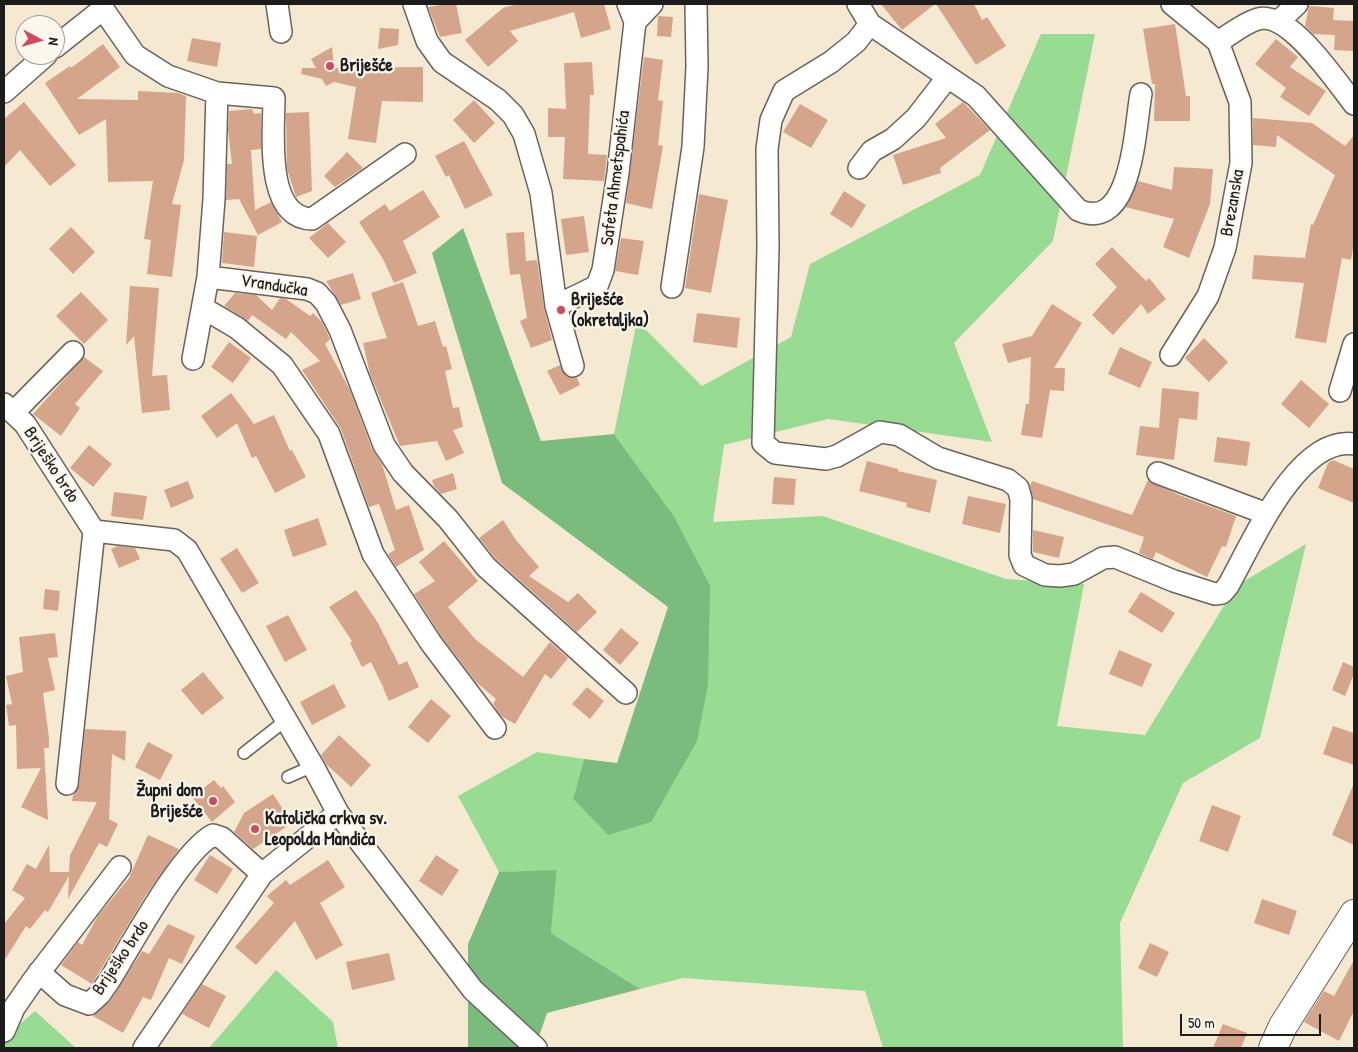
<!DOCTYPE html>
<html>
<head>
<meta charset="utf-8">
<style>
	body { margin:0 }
	#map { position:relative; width:1358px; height:1052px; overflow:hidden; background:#f5e9d2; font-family:"Patrick Hand",sans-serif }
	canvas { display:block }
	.frame { position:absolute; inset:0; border:5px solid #1c1c1c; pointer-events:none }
	.north { position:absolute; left:15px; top:15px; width:50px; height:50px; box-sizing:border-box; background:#fbf7ec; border:1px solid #a29f99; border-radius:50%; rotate:96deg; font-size:14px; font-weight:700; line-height:20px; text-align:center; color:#1c1c1c }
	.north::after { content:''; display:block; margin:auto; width:18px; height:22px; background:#d1495b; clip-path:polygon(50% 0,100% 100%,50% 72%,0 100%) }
	.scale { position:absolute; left:1180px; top:1014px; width:141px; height:22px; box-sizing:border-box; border:2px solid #1c1c1c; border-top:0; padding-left:6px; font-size:15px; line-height:18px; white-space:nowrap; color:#1c1c1c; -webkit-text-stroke:4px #fbf7ec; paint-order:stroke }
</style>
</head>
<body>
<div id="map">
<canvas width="1358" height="1052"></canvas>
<div class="frame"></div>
<div class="north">N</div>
<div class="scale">50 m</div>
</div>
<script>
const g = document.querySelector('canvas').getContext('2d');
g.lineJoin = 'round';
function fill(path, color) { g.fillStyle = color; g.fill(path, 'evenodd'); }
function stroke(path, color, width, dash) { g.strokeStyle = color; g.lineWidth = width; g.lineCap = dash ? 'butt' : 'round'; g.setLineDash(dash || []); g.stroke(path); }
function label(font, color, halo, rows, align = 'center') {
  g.font = font + ' "Patrick Hand",sans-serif'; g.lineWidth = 4.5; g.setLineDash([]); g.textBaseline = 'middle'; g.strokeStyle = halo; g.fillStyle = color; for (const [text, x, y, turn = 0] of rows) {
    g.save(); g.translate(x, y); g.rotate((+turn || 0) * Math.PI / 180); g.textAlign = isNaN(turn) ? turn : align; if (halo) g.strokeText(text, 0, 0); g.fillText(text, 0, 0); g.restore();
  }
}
fill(new Path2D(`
	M1041 34H1095L1053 241 954 343 992 442 828 419 724 445 713 522 823 516 1006 579 1084 584 1057 726 1145 735 1236 586 1306 544 1260 738 1183 783 1120 923 1123 1048H883L865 991 683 978 640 989 551 933 557 871 499 872 458 796 537 752 584 759 573 799 608 835 710 585 674 516 614 434 637 321 702 386 791 337 810 264 980 175Z
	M276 970 333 1022 338 1048H209Z
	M35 1011 76 1048H4V1038Z`), '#98dc94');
fill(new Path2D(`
	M463 228 541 441 614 434 674 516 710 585 708 685 697 741 651 822 608 835 573 799 584 759 617 763 668 607 502 483 432 253Z
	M557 870 551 933 640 989 547 1013 535 1048H468V944L499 872Z`), '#7abc7e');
fill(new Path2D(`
	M446 4H456L462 33 440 37 428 7Z
	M517 4H604L611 29 581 38 574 12 510 31 518 41 488 67 465 40 503 8Z
	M881 4H935L902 30Z
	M936 4H974L982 20 987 17 1006 46 976 65Z
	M1309 6 1334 8 1333 20 1354 21V51L1334 50 1335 35 1313 34 1305 26Z
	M658 16 673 17 671 37 657 36Z
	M1175 24 1186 96H1190V121H1154L1155 84H1152L1143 29Z
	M380 28 399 29 398 45 378 49Z
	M192 38 221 43 217 67 187 61Z
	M1276 39 1298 57 1290 67 1326 91 1309 116 1280 97 1286 88 1255 64Z
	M103 44 120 67 77 99 138 100V91L178 93 186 96 184 160 172 204 181 205 172 277 147 274 151 240 144 239 153 181 108 182 106 119 79 135 45 83 70 66 71 68Z
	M332 47 334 68 423 67V102L382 101 376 143 348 139 356 87 334 82 326 86 322 79 301 74 302 68H316L311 59Z
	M644 57 663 60 658 100 663 101 658 145 663 146 652 209 626 203Z
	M592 62 594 95H590L588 154 607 155 604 181 563 179 565 137H548V108L566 109 564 63Z
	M474 100 495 123 474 143 453 120Z
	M24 102 76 165 50 186 20 150 4 167V119Z
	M963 102 990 130 940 168 941 173 903 185 893 155 946 138 935 124Z
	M800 104 828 120 811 148 783 132Z
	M252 109 254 114 261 113V149L251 150 255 210 271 202 282 222 258 235 239 199 226 200 227 164H232L228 130 229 111Z
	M309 112 312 191 296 197 287 169 286 113Z
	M1253 118 1312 123 1345 146 1354 135V242L1351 260 1342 258 1326 343 1295 338 1304 283 1252 279 1254 255 1305 258 1311 224 1313 225 1335 175 1277 135 1276 147 1253 145Z
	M464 141 493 195 465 209 449 175 446 177 435 156Z
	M347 152 363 168 335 187 324 176Z
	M1174 167 1213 169 1210 204 1189 258 1163 247 1174 219 1125 207 1138 181 1172 190Z
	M423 190 440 217 403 241 417 273 394 283 383 259 359 222 385 204 390 211Z
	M844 191 866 205 852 228 830 214Z
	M699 194 728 200 711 293 685 288Z
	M584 216 589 252 566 255 561 219Z
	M328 223 346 242 328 258 309 238Z
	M71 227 95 252 73 274 49 249Z
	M224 232 257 236 254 267 222 263Z
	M524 232 526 261 537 260 544 308 552 340 531 348 520 321 527 318 520 274 510 275 506 233Z
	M621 238 644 241 638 275 615 271Z
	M1112 247 1146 281 1149 278 1166 299 1148 314 1141 304 1113 335 1092 315 1117 287 1095 264Z
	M353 273 361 299 341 305 326 281Z
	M403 282 418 326 435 321 443 347 446 346 452 369 445 371 453 408 459 407 463 427 453 430 464 453 446 461 437 441 400 446 370 374 363 343 387 338 371 293Z
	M130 286 159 288 152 376 167 375 170 410 142 413 134 336 126 345Z
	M81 292 108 320 84 344 56 316Z
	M235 293 256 295 272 310 280 298 286 299 310 316 313 313 322 322 330 339 325 344 350 390 372 449 382 464 396 510 409 505 424 550 396 567 388 554 395 550 379 504 369 507 341 429 302 370 320 361 291 332 286 339 252 315 248 321 224 306Z
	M1052 304 1082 323 1054 368H1065L1064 391 1050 390 1042 438 1021 435 1026 404H1029L1031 357 1008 363 1002 344 1032 336Z
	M697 313 740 318 737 348 693 342Z
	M1204 338 1228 362 1209 382 1185 358Z
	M229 342 251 358 233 383 211 367Z
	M1120 347 1152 362 1140 388 1108 374Z
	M84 357 103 371 75 404 80 408 61 436 33 414Z
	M560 365 565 375 577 378 580 385 560 395 547 371Z
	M1301 380 1329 404 1309 428 1281 404Z
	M1162 388 1199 392 1197 420 1179 418 1174 460 1136 455 1140 426 1159 428Z
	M231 393 254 424 274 415 290 451 292 450 306 477 275 493 256 456 252 458 237 423 217 438 201 416Z
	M1217 437 1250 442 1247 466 1214 462Z
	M89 445 112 464 93 487 70 468Z
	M1333 460 1354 469V503L1318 488 1328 463Z
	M867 461 898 469V471L937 480 930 513 906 507 907 503 859 491Z
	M453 473 457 489 441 494 434 486 432 480Z
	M774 477 796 479 794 505 772 504Z
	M1148 480 1179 495 1236 516 1226 547 1222 546 1207 577 1156 552 1153 559 1139 553 1144 537 1033 499 1030 486 1032 481 1132 515Z
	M188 481 194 498 171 508 164 490Z
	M114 492 147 496 143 520 111 516Z
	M968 496 1006 504 1000 533 962 524Z
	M318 518 327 545 293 557 284 530Z
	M503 520 516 540 539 567 529 576 568 602 578 593 597 612 577 632 495 558 479 538Z
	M1033 530 1064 537 1059 558 1033 552Z
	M444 541 478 581 448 607 475 639 523 677 550 642 568 658 551 679 545 674 515 724 501 716 493 704 496 699 476 682 441 636 414 594 435 581 419 562Z
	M118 546 135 548 140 559 119 568 111 549Z
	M237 548 259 583 242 593 220 559Z
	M45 589 60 591 58 611 43 609Z
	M356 590 378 623 399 665 407 661 419 687 389 701 383 688 385 686 383 687 371 662 362 667 350 643 352 641 329 607Z
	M1141 592 1175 613 1162 633 1128 612Z
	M288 615 307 650 285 662 266 626Z
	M621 628 639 643 620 665 603 650Z
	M55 633 58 657 48 658 55 690 43 693 49 738V748H44L48 820 21 807 41 768 17 769 16 725 9 726 6 705 12 704 6 676 23 672 19 637Z
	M1119 650 1152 664 1142 687 1109 674Z
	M1343 662 1354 667V674L1345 696 1332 690Z
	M203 672 224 698 202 715 181 690Z
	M334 684 346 707 312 725 300 702Z
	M587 687 604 701 590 719 572 704Z
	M431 699 451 716 428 743 408 727Z
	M1333 726 1354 733V765L1323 754Z
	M85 729 126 731 125 761 112 754 109 819 118 824 107 847 99 843 68 899 69 876 48 912 45 910 30 929 26 926 4 961V924L25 898 12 890 27 864 36 869 49 845 50 872H69L70 855 97 802 72 801 73 795 79 785Z
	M339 735 371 765 351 787 326 764 321 755Z
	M148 742 173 755 160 780 135 767Z
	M214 780 221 788 223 786 235 802 212 822 192 797Z
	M1354 783V845L1332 835Z
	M273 794 292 823 253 849 234 832 244 813Z
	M1212 805 1241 816 1228 852 1199 841Z
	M148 835 179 849 146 895 92 984 61 965 78 942 82 945 98 916 129 878Z
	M210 855 233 869 217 894 194 880Z
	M436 855 459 870 442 896 419 881Z
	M328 860 345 887 320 903 343 945 316 960 295 921 256 965 235 947 274 903 267 896 286 880 290 885Z
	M1262 899 1297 911 1289 935 1254 923Z
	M168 924 195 936 182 964 169 958 151 1000 143 997 123 1033 93 1016 110 1001 142 951 149 954Z
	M1150 943 1169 952 1157 977 1138 968Z
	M389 953 395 980 352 990 346 962Z
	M1354 960V1011L1339 1041 1304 1022 1324 991 1334 996Z
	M202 984 226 996 209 1028 182 1014Z
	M1223 1024 1247 1033 1241 1048H1213Z`), '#d5a58b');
const lane = new Path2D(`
	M244 753 286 720
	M288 777 313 766`);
const street = new Path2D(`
	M103 4V9L135 55 168 76 217 93 274 98C274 131 264 218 312 219L405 154
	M277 4 281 32
	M414 4 427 41 442 62 498 100 513 115 524 134 541 193 556 306 573 366
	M858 4 870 24 856 42 831 62 784 91 771 120 767 149 768 247 763 443 775 453 826 459 837 456 880 432 899 435 938 458 1008 480 1018 488 1021 499 1020 555 1024 565 1045 575 1060 576 1074 574 1103 558 1115 557 1174 581 1215 594 1222 593 1228 586C1251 546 1297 435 1354 444
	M1279 21 1297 4
	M635 22 652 4
	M870 24 976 96 1078 210C1133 235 1135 124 1141 94
	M1218 42C1231 34 1244 23 1258 19 1289 10 1336 81 1354 104
	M55 47 103 9
	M4 92 46 55
	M217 93 214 199 208 277 307 289 317 293 326 303 340 330 384 445 403 473 448 519 486 567 626 693
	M859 168 872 151 893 139 916 118 947 78
	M672 287 693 147 697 67 696 4
	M556 306 597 286 603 270 618 173 635 22 628 4
	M203 308 237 328 282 365 329 434 373 554 431 643 495 728
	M1171 355 1208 296 1225 248 1241 163 1240 102 1218 42 1172 4
	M193 359 208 277
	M1340 391 1354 344
	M4 404 25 424 94 531 174 540 187 550 313 766 338 813 473 990 536 1048
	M14 412 73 352
	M1158 473 1267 514
	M67 784 94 531
	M39 972 65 995 89 1004 100 994 109 981C131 946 180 853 213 835L222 838 262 874
	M4 1031 14 1008 32 982 120 867
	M144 1048 262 874 338 813`);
const secondary = new Path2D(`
	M1273 1048 1283 1026 1354 914`);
stroke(lane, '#68645c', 14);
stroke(street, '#68645c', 24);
stroke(secondary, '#68645c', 30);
stroke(lane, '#fff', 11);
stroke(street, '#fff', 21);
stroke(secondary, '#fff', 28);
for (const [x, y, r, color] of [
	[330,66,5,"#d1495b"],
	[561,310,5,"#d1495b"],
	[213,801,5,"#d1495b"],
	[255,829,5,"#d1495b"]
]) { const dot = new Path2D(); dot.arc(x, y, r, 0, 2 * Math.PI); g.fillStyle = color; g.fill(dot); stroke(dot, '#fbf7ec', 2); }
label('bold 18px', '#1c1c1c', '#fbf7ec', [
	["Briješće",340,66],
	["Briješće",571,300],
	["(okretaljka)",571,321],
	["Župni dom",203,791,"right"],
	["Briješće",203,812,"right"],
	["Katolička crkva sv.",265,819],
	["Leopolda Mandića",265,840]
], 'left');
label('18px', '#1c1c1c', '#fbf7ec', [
	["Safeta Ahmetspahića",616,178,-83],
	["Brezanska",1233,203,-80],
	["Vrandučka",274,286,9],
	["Briješko brdo",51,465,57],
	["Briješko brdo",121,958,-56]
]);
</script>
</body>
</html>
